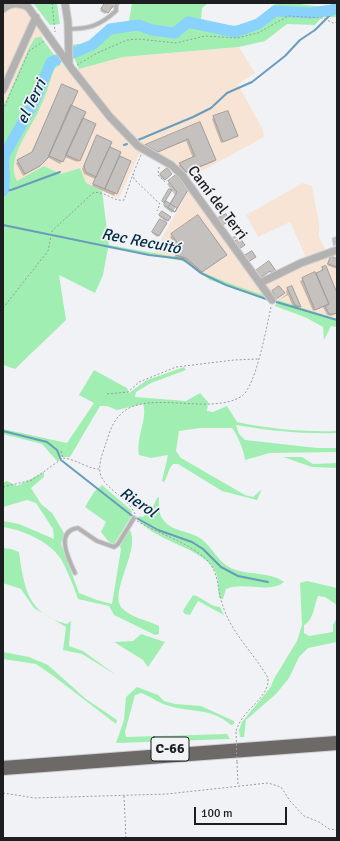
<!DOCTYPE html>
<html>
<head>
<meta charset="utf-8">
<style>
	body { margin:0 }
	#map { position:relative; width:340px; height:841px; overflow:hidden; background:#f1f2f6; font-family:Signika,sans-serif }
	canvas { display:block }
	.frame { position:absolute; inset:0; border:4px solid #1e1e20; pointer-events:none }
	.scale { position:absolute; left:194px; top:807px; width:93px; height:18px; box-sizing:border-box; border:2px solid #1e1e20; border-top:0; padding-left:5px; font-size:12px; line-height:14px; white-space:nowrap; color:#1e1e20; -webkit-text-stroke:3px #f1f2f6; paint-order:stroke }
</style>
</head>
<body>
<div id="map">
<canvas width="340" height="841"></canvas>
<div class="frame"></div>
<div class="scale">100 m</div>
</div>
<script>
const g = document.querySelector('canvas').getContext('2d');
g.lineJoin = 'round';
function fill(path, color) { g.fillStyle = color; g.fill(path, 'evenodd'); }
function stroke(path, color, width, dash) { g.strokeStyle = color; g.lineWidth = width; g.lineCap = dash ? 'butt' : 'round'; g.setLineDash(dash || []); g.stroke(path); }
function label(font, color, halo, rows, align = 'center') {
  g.font = font + ' Signika,sans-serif'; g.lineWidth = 3.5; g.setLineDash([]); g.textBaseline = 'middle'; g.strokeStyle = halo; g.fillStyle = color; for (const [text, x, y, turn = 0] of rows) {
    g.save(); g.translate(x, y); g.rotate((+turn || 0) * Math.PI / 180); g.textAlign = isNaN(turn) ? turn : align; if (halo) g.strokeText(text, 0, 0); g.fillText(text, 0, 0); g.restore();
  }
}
fill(new Path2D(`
	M3 3 7 6 17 3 36 17 44 41 69 72 123 57 239 47 255 73 238 84 263 130 264 137 189 178 260 280 306 257 290 222 258 237 246 215 303 183 312 186 319 223V237L326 251 337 254V319L278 300H272L264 295 257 294 217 279 201 272 186 260 153 254 191 186 161 160 139 154 119 198 44 166 21 180 3 184Z`), '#f8e4d5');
fill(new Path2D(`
	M33 3H57L60 24 50 25Z
	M132 3H208L202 8 201 19C216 26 241 29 256 20 264 15 269 6 278 3 294 0 320 11 337 4V17H322L315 25 287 24 265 41 239 47 123 57 79 69 73 55 71 45 86 43 112 26 129 21Z
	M39 37H41L61 65 56 67 53 72C49 85 45 98 39 110 31 129 5 159 17 181L44 166 61 174 80 168 86 183 102 191 109 245 182 258 201 272 242 288 264 295 268 300 210 280 183 261 108 248 103 275 95 293 59 275 66 320 15 369 3 365V107L30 46 35 38Z
	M278 300 337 319V327L331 326 324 340 323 327 307 318 275 306Z
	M184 367 186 370 151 383 136 392 135 397 186 401 200 393 208 402 207 411 213 412 227 406 237 422C270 429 303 432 337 431V433C303 434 270 431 236 425L239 434 245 440 317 448H337V452L270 453 245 460C244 451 238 436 232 428H200L179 431 176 451 181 458 245 495 253 497 262 489 257 500 222 491 178 464H173C168 469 168 476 164 482L162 481 168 455 151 458 139 455C136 436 148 418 143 404L117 410 107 406H100L70 457H61L58 462 42 444 3 434V429L67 443 94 403 79 395 94 370 127 388 129 393 147 380Z
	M283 457H302L313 464 337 463V468L312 467Z
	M44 472V477L31 488 41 504 52 513 64 533 61 544 79 593 97 600 112 604 121 549 120 547 125 535 130 530C141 550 107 595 123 609 132 618 147 620 159 626V634L155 635 114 615 109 606 78 599C75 589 66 568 61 559 49 541 23 530 3 527V521L19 524 54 539 53 529 36 503 27 500 3 507V483L7 481 17 486Z
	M102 485 132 511 131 517 114 544 109 542 101 532 106 522 85 507 94 492Z
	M159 497C159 505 158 514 164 521 172 531 189 531 200 538 213 547 218 563 233 569 248 575 271 572 284 582 270 594 243 581 226 589L223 599 219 598C218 590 219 578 215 571 203 548 157 542 138 520L139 516 143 517 152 509 157 498Z
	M3 548 11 549 19 552C24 587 27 614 67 624L71 621 69 646 83 651 116 675 82 654 63 650 66 627 34 608 21 589 3 583Z
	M307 581 337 588V605L325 597 318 596C314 605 314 620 304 625V633L309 636 333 632V625L337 618V642L308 648 299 657 289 678 276 694 246 720 244 737H240L239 730 242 722 270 688 275 677 297 641 302 625 300 583Z
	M193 595C203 597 210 607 220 607L224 615 198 601 190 615 185 614 183 612 184 609Z
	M141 634 165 642 148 667 143 660 114 642 133 641Z
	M3 652 29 657 48 665 86 699 117 720 116 724 52 675 36 664 3 659Z
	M137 687 158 695 164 701 175 704 201 706 234 721V724L231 725C211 707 190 713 166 705 157 702 150 696 141 693L135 695 125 732 126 737 227 734 230 739 116 743 124 720 126 697Z`), '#a1eeb2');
fill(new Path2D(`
	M106 3H117L116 7 111 8 105 14 100 11Z
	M62 86 70 106 81 118 79 160 77 162 65 157 60 164 47 157 37 168 23 176 16 163 31 153Z
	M227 112 236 136 221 143 212 119Z
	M200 123 215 160 213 162 184 174 178 166 193 158 186 141 155 153 144 147Z
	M97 136 108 147 120 153 118 156 130 161 114 196 92 186 95 179 84 174 82 169Z
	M167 169 171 174 163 180 159 175Z
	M176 177 186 191 172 213 164 207 165 204H169L175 195 167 184Z
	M162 212 170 218 166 222 159 216Z
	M225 215 228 220 232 217 234 220 221 225 217 220Z
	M159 222 158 236 157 237 152 233Z
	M172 235 223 256 200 274 187 263 174 257 181 252 170 237Z
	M236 235 237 237 233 240 231 238Z
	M337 236V245L333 246 332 238Z
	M331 258 337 260V269L327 265Z
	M322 268 337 295V313L331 316 327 315 323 307 313 311 300 281 321 271Z
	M288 289 300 307 298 308 293 307 288 295 279 300 287 294 286 291Z`), '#0003');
stroke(new Path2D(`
	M138 140 193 117 211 108 227 93 252 82 285 56 300 40 315 30 337 8
	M124 145 127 144
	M3 191 11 190 60 172
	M3 225 149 255 183 259 201 273 226 285 269 300
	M273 301 337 320
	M3 431 47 442 57 450 61 460 131 515 158 530 192 542 203 549 221 567 238 576 268 582`), '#689cbb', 2);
stroke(new Path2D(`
	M73 53 92 45 110 29 138 25 152 30 175 33 188 22 235 32 258 24 275 11 311 13 332 10 337 7
	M3 191C6 179 3 169 4 156L34 102 51 62 56 60`), '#88d2fd', 11);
const building = new Path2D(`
	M105 3H118L119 5 113 6 108 13 101 9Z
	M62 84 78 91 48 158 40 166 25 174 17 160 32 152Z
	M71 105 86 112 63 162 49 156Z
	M228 111 238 136 223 142 213 116Z
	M83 118 96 124 80 161 66 155Z
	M200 122 216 160 186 172 179 163 195 156 188 139 158 152 145 145Z
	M97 135 112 142 96 177 86 172 84 166Z
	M110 147 121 152 105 189 93 184Z
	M120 156 131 161 117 194 105 189Z
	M167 168 172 174 165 180 160 174Z
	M176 175 188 190 175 212 168 208 177 192 168 181Z
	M169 189 172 190 164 203 162 201Z
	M166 201 177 208 175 212 164 205Z
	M162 211 171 217 168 221 159 215Z
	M226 214 230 221 222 225 218 218Z
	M198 215 227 255 202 272 186 258 175 255 182 249 171 234Z
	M160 219 167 223 159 236 152 232Z
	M240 238 245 245 239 249 234 242Z
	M252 251 256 257 248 262 244 256Z
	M331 256 337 259V267L328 264Z
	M269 261 276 271 272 274 270 271 259 279 254 272Z
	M326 266 337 293V313L334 314H329L325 306 329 304 316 273 323 270 322 267Z
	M315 272 329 304 315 310 302 278Z
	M279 286 285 293 276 299 272 291Z
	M292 286 301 307 295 305 287 288Z`);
fill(building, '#c5c1bf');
stroke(building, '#a19e9b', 1);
const lane = new Path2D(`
	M68 29C89 29 99 26 116 11V6
	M75 573C69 560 54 531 78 528L97 541 114 547 118 544 134 518`);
const street = new Path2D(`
	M65 3 68 22 69 62
	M3 9C12 2 18 3 28 7L72 69 110 117 138 146 171 165 182 175 272 300
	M3 90 36 17
	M260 283 301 263 337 250`);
const highway = new Path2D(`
	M3 768 337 743`);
stroke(lane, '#cfd0d4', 5.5);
stroke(street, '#cfd0d4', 9);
stroke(highway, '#cfd0d4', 16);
stroke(new Path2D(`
	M52 3 55 32
	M77 65 97 53 127 40 138 39 176 43 205 36 237 38 258 33 288 16 323 18 333 23 337 22
	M3 110 29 51 44 41
	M141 155 133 174 134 179 160 204 157 211
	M159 167 158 175 166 183
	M3 308 48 251 52 231 93 193C104 190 113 202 124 200L133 174
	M107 394 128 392 139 382 176 367 234 360 258 359
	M61 451 63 458
	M3 487 32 480 63 458C76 459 88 469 99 469
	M135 514C128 498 107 490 101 476 97 465 103 453 106 443 109 434 112 423 119 416 143 387 210 417 242 396 256 386 267 325 271 307
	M137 521C159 534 188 542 207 560 219 573 217 587 222 603 230 632 254 653 268 678 270 699 241 709 236 732
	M237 762 238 785
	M3 793 35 798 167 794 268 783 281 787 290 801 304 816 319 822 329 829 337 830
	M124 796 126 838`), '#9a9b9e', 1, [2, 2]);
stroke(lane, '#b4b2b1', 3.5);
stroke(street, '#b4b2b1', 7);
stroke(highway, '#6c6967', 14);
stroke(new Path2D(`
	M236 732 237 762`), '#9a9b9e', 1, [2, 2]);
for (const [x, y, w] of [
	[170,749,38]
]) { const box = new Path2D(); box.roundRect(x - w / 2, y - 12, w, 24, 3); g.fillStyle = '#f1f2f6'; g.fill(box); stroke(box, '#1e1e20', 1); }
label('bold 14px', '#1e1e20', null, [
	["C-66",170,749]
]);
label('15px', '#1e1e20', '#f1f2f6', [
	["Camí del Terri",217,203,53]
]);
label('italic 16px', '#012e43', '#f1f2f6', [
	["el Terri",32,102,-64],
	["Rec Recuitó",141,242,11],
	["Rierol",138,503,34]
]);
</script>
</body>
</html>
